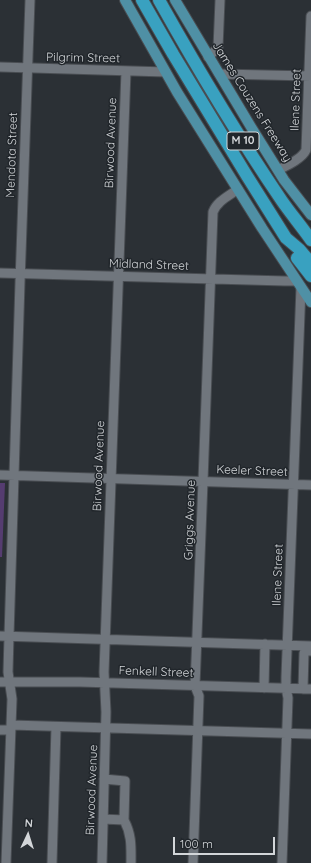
<!DOCTYPE html>
<html>
<head>
<meta charset="utf-8">
<style>
	body { margin:0 }
	#map { position:relative; width:311px; height:863px; overflow:hidden; background:#2b3035; font-family:Quicksand,sans-serif }
	canvas { display:block }
	.north { position:absolute; left:8px; top:815px; width:40px; height:40px; -webkit-text-stroke:3px #21262b; paint-order:stroke; rotate:4deg; font-size:11px; font-weight:700; line-height:16px; text-align:center; color:#d3d6d9 }
	.north::after { content:''; display:block; margin:auto; width:14px; height:18px; background:#d3d6d9; clip-path:polygon(50% 0,100% 100%,50% 72%,0 100%) }
	.scale { position:absolute; left:173px; top:837px; width:102px; height:18px; box-sizing:border-box; border:2px solid #d3d6d9; border-top:0; padding-left:5px; font-size:12px; line-height:14px; white-space:nowrap; color:#d3d6d9; -webkit-text-stroke:3px #21262b; paint-order:stroke }
</style>
</head>
<body>
<div id="map">
<canvas width="311" height="863"></canvas>
<div class="north">N</div>
<div class="scale">100 m</div>
</div>
<script>
const g = document.querySelector('canvas').getContext('2d');
g.lineJoin = 'round';
function fill(path, color) { g.fillStyle = color; g.fill(path, 'evenodd'); }
function stroke(path, color, width, dash) { g.strokeStyle = color; g.lineWidth = width; g.lineCap = dash ? 'butt' : 'round'; g.setLineDash(dash || []); g.stroke(path); }
function label(font, color, halo, rows, align = 'center') {
  g.font = font + ' Quicksand,sans-serif'; g.lineWidth = 3; g.setLineDash([]); g.textBaseline = 'middle'; g.strokeStyle = halo; g.fillStyle = color; for (const [text, x, y, turn = 0] of rows) {
    g.save(); g.translate(x, y); g.rotate((+turn || 0) * Math.PI / 180); g.textAlign = isNaN(turn) ? turn : align; if (halo) g.strokeText(text, 0, 0); g.fillText(text, 0, 0); g.restore();
  }
}
fill(new Path2D(`
	M0 483H5L2 557H0Z`), '#553c70');
const minor = new Path2D(`
	M208 57 218 48 220 0
	M0 67 166 72
	M219 74 311 76
	M278 170C286 166 302 159 306 150L311 16
	M0 273 285 281H297
	M0 475 311 485
	M0 636 311 646
	M0 682H80L311 689
	M264 688 265 644
	M303 689 304 653 307 651H311
	M11 725 311 734
	M0 730H11
	M103 819 124 820 125 781 104 779
	M124 820C132 835 131 847 131 863
	M6 863 12 699 8 672 9 636 20 282 30 0
	M52 863 56 727
	M102 863 106 712 104 672 126 71
	M193 863 199 696 195 686 203 481 213 212C217 201 229 196 238 189
	M282 863 288 698 286 688V677L301 287`);
const major = new Path2D(`
	M125 0 177 92 262 228 311 302
	M175 0 251 127 284 180 311 215`);
const highway = new Path2D(`
	M142 0 173 54 247 176 286 238 299 249 311 263
	M159 0C197 68 238 136 282 201 291 214 302 227 311 240
	M297 258 311 276`);
stroke(minor, '#494d52', 11);
stroke(major, '#494d52', 12);
stroke(highway, '#494d52', 14);
stroke(minor, '#70767d', 9);
stroke(major, '#4f90a5', 10);
stroke(highway, '#39a1c0', 12);
for (const [x, y, w] of [
	[243,141,32]
]) { const box = new Path2D(); box.roundRect(x - w / 2, y - 9, w, 18, 3); g.fillStyle = '#21262b'; g.fill(box); stroke(box, '#d3d6d9', 1); }
label('bold 11px', '#d3d6d9', null, [
	["M 10",243,141]
]);
label('12px', '#d3d6d9', '#21262b', [
	["Pilgrim Street",83,58,1],
	["Ilene Street",296,100,-88],
	["James Couzens Freeway",252,102,58],
	["Birwood Avenue",111,143,-88],
	["Mendota Street",12,155,-88],
	["Midland Street",149,265,2],
	["Birwood Avenue",99,466,-88],
	["Keeler Street",252,471,2],
	["Griggs Avenue",190,520,-88],
	["Ilene Street",278,575,-88],
	["Fenkell Street",156,672,2],
	["Birwood Avenue",92,790,-88]
]);
</script>
</body>
</html>
